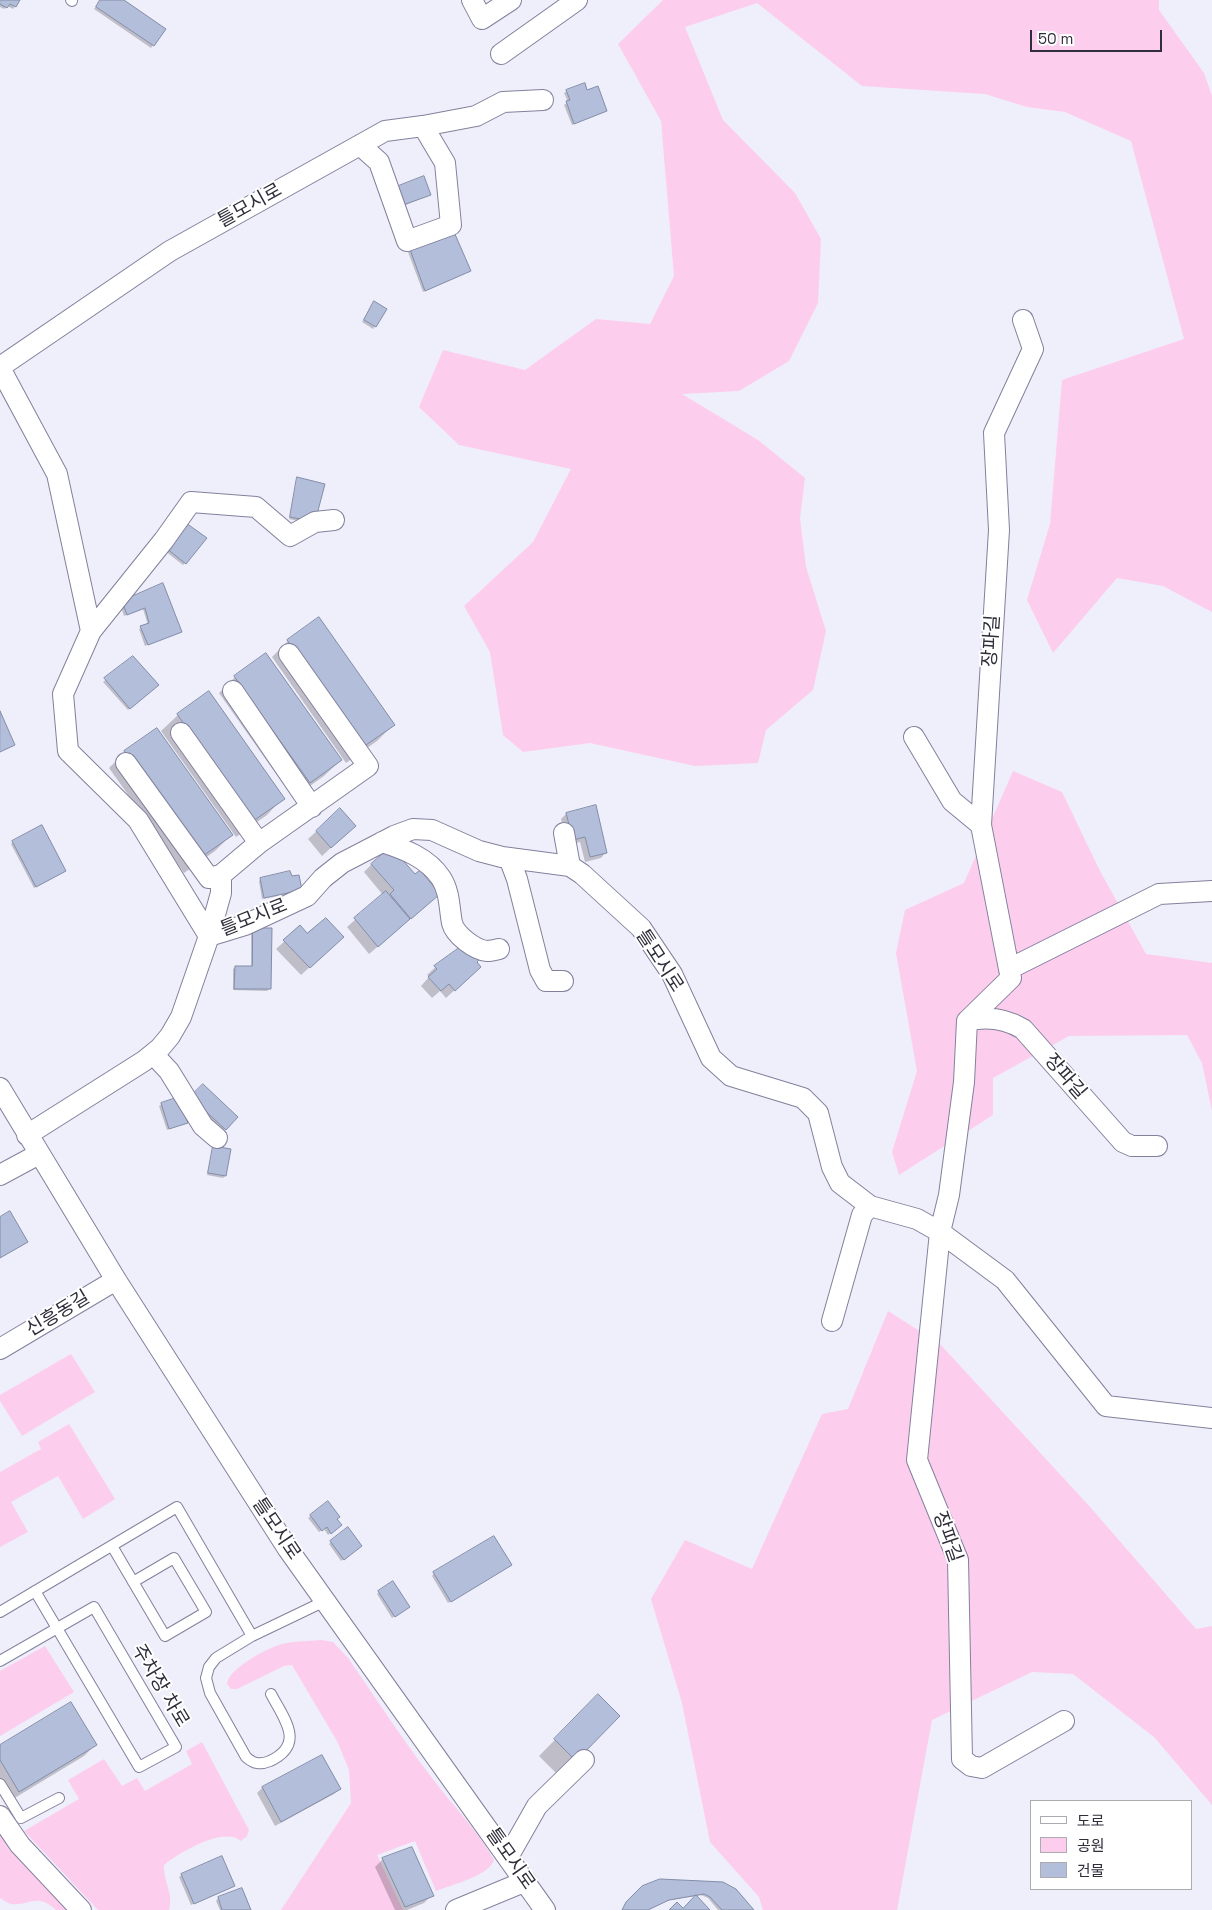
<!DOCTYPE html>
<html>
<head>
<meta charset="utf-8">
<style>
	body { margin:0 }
	#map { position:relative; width:1212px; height:1910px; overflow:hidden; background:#efeefb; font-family:"Space Grotesk","Noto Sans KR",sans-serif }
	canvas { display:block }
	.legend { position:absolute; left:1030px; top:1800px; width:162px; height:90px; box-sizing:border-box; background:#fff; border:1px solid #acabb0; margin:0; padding:6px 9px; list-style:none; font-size:15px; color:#2f2e3a }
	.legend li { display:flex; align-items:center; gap:10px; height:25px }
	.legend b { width:25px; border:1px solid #acabb0 }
	.scale { position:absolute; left:1030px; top:30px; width:132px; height:22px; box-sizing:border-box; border:2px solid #2f2e3a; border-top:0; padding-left:6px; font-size:15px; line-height:18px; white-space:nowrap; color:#2f2e3a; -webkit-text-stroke:4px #fff; paint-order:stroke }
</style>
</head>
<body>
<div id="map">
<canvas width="1212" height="1910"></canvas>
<ul class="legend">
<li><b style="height:6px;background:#fff"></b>도로</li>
<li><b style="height:14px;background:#fdcdee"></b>공원</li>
<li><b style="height:14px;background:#b2beda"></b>건물</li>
</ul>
<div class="scale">50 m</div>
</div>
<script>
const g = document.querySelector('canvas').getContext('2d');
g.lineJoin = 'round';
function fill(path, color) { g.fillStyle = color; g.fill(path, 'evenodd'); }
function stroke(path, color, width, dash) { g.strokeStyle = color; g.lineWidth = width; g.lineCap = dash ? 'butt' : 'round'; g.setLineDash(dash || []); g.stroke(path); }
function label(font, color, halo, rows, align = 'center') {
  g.font = font + ' "Space Grotesk","Noto Sans KR",sans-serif'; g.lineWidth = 4; g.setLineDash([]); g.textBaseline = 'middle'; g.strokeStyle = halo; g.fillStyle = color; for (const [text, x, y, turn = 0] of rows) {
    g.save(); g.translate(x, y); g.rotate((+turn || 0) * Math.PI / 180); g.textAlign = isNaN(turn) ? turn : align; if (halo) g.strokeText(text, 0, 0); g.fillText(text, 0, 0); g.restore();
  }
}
fill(new Path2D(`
	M663 0H1159V10L1204 73 1212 96V612L1163 586 1117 578 1053 653 1027 600 1050 524 1062 380 1184 339 1131 141 1065 112 1027 107 985 94 862 86 757 3 685 27 723 120 795 193 821 239 818 303 789 361 739 391 682 394 758 440 805 478 800 518 806 567 826 631 813 690 766 730 758 763 695 766 590 743 523 752 503 735 490 652 464 606 533 542 571 469 459 445 419 407 443 350 525 370 596 319 650 324 674 276 661 121 618 44Z
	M1013 771 1062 792 1100 871 1146 954 1212 963V1111L1202 1063 1187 1035 1069 1036 993 1078V1115L899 1175 892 1152 917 1071 896 953 905 910 964 883Z
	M888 1311 940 1344 1091 1508 1196 1629 1212 1626V1805L1154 1737 1073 1674 1032 1672 932 1720 897 1910H763L759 1897 710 1842 682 1703 651 1599 685 1540 752 1569 822 1414 848 1409Z
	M71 1354 95 1392 22 1436 0 1401V1395Z
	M69 1424 115 1499 83 1519 58 1476 11 1502 28 1532 0 1547V1472L41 1449 38 1442Z
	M322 1640 333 1642 348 1658C376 1698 402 1739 432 1778 453 1806 477 1830 494 1860 489 1876 451 1885 436 1891L415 1841 377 1855 403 1910H281L351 1803 349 1770 337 1741 292 1665 284 1666 237 1689H231L227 1684C228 1669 267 1648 282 1644 295 1641 308 1641 322 1640Z
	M45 1646 74 1692 0 1736V1671Z
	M202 1742 249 1830 247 1836 241 1841C224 1826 180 1852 164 1865 163 1881 174 1894 169 1910H98L24 1831 79 1799 68 1780 104 1759 122 1786 137 1778 145 1791 192 1764 186 1751Z
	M0 1831 74 1910H56C37 1892 30 1906 11 1904 8 1903 3 1900 0 1898Z`), '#fdcdee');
fill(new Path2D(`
	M0 0H19L13 9 7 6 4 9 0 7Z
	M101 0H122L164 29 151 48 94 9Z
	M567 91 587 92 605 111 572 125 564 105 568 102 564 93Z
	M397 188 429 195 401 207Z
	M405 244 467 272 423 292Z
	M372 305 375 326 373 329 362 322Z
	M298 479 311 524 289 519Z
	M176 538 185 563 183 565 165 551Z
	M162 585 181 631 145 646 139 629 148 625 143 609 124 616 120 604Z
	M288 641 393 725 377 741 346 763 272 657Z
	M133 657 155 687 128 710 103 682Z
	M235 677 341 760 324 776 293 798 219 693Z
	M209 693 283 798 267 815 236 837 161 731 178 715Z
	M125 752 231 835 215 851 184 873 109 768Z
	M340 810 346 834 322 856 308 839Z
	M566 814 606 852 601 858 585 862 580 842 568 845 561 819Z
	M13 842 62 873 34 888 11 844Z
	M372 864 430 902 369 954 347 927 383 895 364 872Z
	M261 879 299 892 262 899 259 881Z
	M300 927 307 934 334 945 301 975 276 949Z
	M253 929 269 989 267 991 233 990V969L235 967 251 968V932Z
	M464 955 475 962 471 975 446 998 440 991 432 998 421 986 429 977 427 975 447 956 449 958Z
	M189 1100 237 1117 223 1131Z
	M162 1104 186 1122 167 1130 159 1106Z
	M214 1147 225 1176 223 1178 207 1175Z
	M327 1503 338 1527 328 1535 324 1529 319 1532 308 1518Z
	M331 1542 359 1548 341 1561 329 1544Z
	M510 1565 448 1603 432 1576 434 1573Z
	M379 1592 406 1609 392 1618 377 1594Z
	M598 1696 619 1716 559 1776 539 1756Z
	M95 1745 84 1756 8 1802 0 1789V1747Z
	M262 1788 339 1789 334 1794 275 1826 257 1793Z
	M383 1859 432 1895 424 1903 407 1910H395L375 1867Z
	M182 1875 233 1886 191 1905 179 1877Z
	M723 1883 752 1910H718L708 1898 701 1895 666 1901 646 1910H622Z
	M241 1889 249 1910H220L216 1901 218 1898Z`), '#0003');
const building = new Path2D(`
	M0 0H20L16 7 10 4 7 8 0 4Z
	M100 0H124L166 29 154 46 96 7Z
	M585 83 587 90 598 86 607 111 574 124 566 101 570 100 566 90Z
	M424 176 431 195 403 205 396 187Z
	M451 225 471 271 425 291 407 241Z
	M374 301 387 309 376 327 364 320Z
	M297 477 325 484 315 522 290 517Z
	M179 518 207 538 186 564 166 548Z
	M163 583 182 632 148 645 140 626 149 623 145 608 127 615 122 601Z
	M319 617 395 725 363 747 287 640Z
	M266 653 342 760 310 783 234 676Z
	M133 656 159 685 130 709 104 678Z
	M209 691 285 799 253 821 177 714Z
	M0 711 15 745 0 752Z
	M157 728 233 835 200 858 124 751Z
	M596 805 607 853 590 857 585 837 573 840 566 813Z
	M340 808 356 826 331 848 316 831Z
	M42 825 66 871 36 887 12 841Z
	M391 847 415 874 420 870 440 894 411 919 390 894 394 890 371 864Z
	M290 871 292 876 299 875 302 890 264 898 260 878Z
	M386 891 410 919 378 947 354 918Z
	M326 918 344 937 310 968 283 940 300 925 307 933Z
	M253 928H272L271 989H234L235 966H252Z
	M459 948 465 953 471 948 480 959 477 962 481 967 455 991 449 984 441 991 428 977 437 969 434 966Z
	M203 1084 238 1117 226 1130 190 1097Z
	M179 1097 188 1123 169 1129 161 1103Z
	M213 1146 231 1149 226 1176 208 1173Z
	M10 1211 28 1242 0 1258V1217Z
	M328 1501 340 1517 337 1519 342 1525 331 1534 327 1527 322 1531 310 1515Z
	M348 1527 362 1546 344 1560 330 1541Z
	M494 1536 512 1565 451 1602 433 1572Z
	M393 1581 410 1607 395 1617 378 1591Z
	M598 1694 620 1716 576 1761 554 1739Z
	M71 1702 97 1745 19 1792 0 1760V1745Z
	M322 1755 341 1789 281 1822 262 1787Z
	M412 1847 434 1896 405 1907 382 1858Z
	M222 1856 235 1886 194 1904 181 1874Z
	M660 1879 723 1882 736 1889 754 1910H722L710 1897 704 1894 669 1900 648 1910H622L626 1902 642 1886Z
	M242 1888 251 1910H222L218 1897Z
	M696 1895 710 1910H669L677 1902 683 1908Z`);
fill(building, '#b2beda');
stroke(building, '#828da7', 1);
const lane = new Path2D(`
	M71 0 72 1
	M112 1546 165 1636 206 1612 174 1558 133 1582
	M0 1612 177 1507 252 1636 325 1601
	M252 1636 216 1658 209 1667 206 1678 210 1693 246 1757C254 1764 260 1765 270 1761 306 1744 284 1719 271 1694
	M0 1661 94 1607 176 1747 139 1767 35 1591
	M0 1784 21 1818 59 1798`);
const street = new Path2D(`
	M472 0 482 19 511 0
	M501 54 577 0
	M423 126 476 116 503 102 543 100
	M0 367 170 251 385 131 423 126 445 163 451 225 407 241 379 162 360 145
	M0 368 57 474 91 631 63 694 68 751 138 820 209 936 245 925 307 896 323 878 342 863 394 836 413 829 432 830 479 851 502 857 570 866 582 874 641 928 672 974 711 1058 731 1076 803 1098 818 1113 832 1167 840 1183 870 1206 917 1219 940 1232 1005 1280 1106 1406 1212 1418
	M91 631 164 540 191 502 256 507 290 536 315 522 334 520
	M233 691 312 807
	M181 733 259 843
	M914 737 952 801 981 825
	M564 833 570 866
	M382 842C404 849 428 858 441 878 450 892 449 907 452 923 455 935 475 950 487 951 491 951 495 950 499 949
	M509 858 517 879 540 970 546 981H563
	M221 875 259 843 368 766 289 654
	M1009 969 981 825 999 530 994 433 1033 349 1023 320
	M967 1021C987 1016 1006 1019 1023 1029L1123 1142 1132 1146H1157
	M153 1054 169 1071 203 1126 217 1138
	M0 1088 116 1280 288 1549 545 1910
	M27 1135 144 1061 160 1048 170 1036 181 1017 209 936 221 893V875L209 878 126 763
	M0 1175 39 1154
	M832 1321 862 1215 870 1206
	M0 1349 116 1280
	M1064 1721 982 1768 971 1766 962 1759 958 1560 917 1460 940 1232 949 1195 964 1082 967 1021 1011 978 1009 969 1159 894 1212 891
	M0 1816 20 1845 81 1910
	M508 1857 537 1806 584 1760
	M456 1910 526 1881`);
stroke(lane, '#83809c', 12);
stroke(street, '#83809c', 22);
stroke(lane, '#fff', 10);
stroke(street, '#fff', 20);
label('19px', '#2f2e3a', '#fff', [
	["틀모시로",250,206,-29],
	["장파길",992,641,-86],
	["틀모시로",254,918,-22],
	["틀모시로",659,961,57],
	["장파길",1065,1077,49],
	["신흥동길",58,1314,-31],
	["틀모시로",276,1529,56],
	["장파길",947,1537,71],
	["주차장 차로",160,1686,59],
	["틀모시로",510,1859,55]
]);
</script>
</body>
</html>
